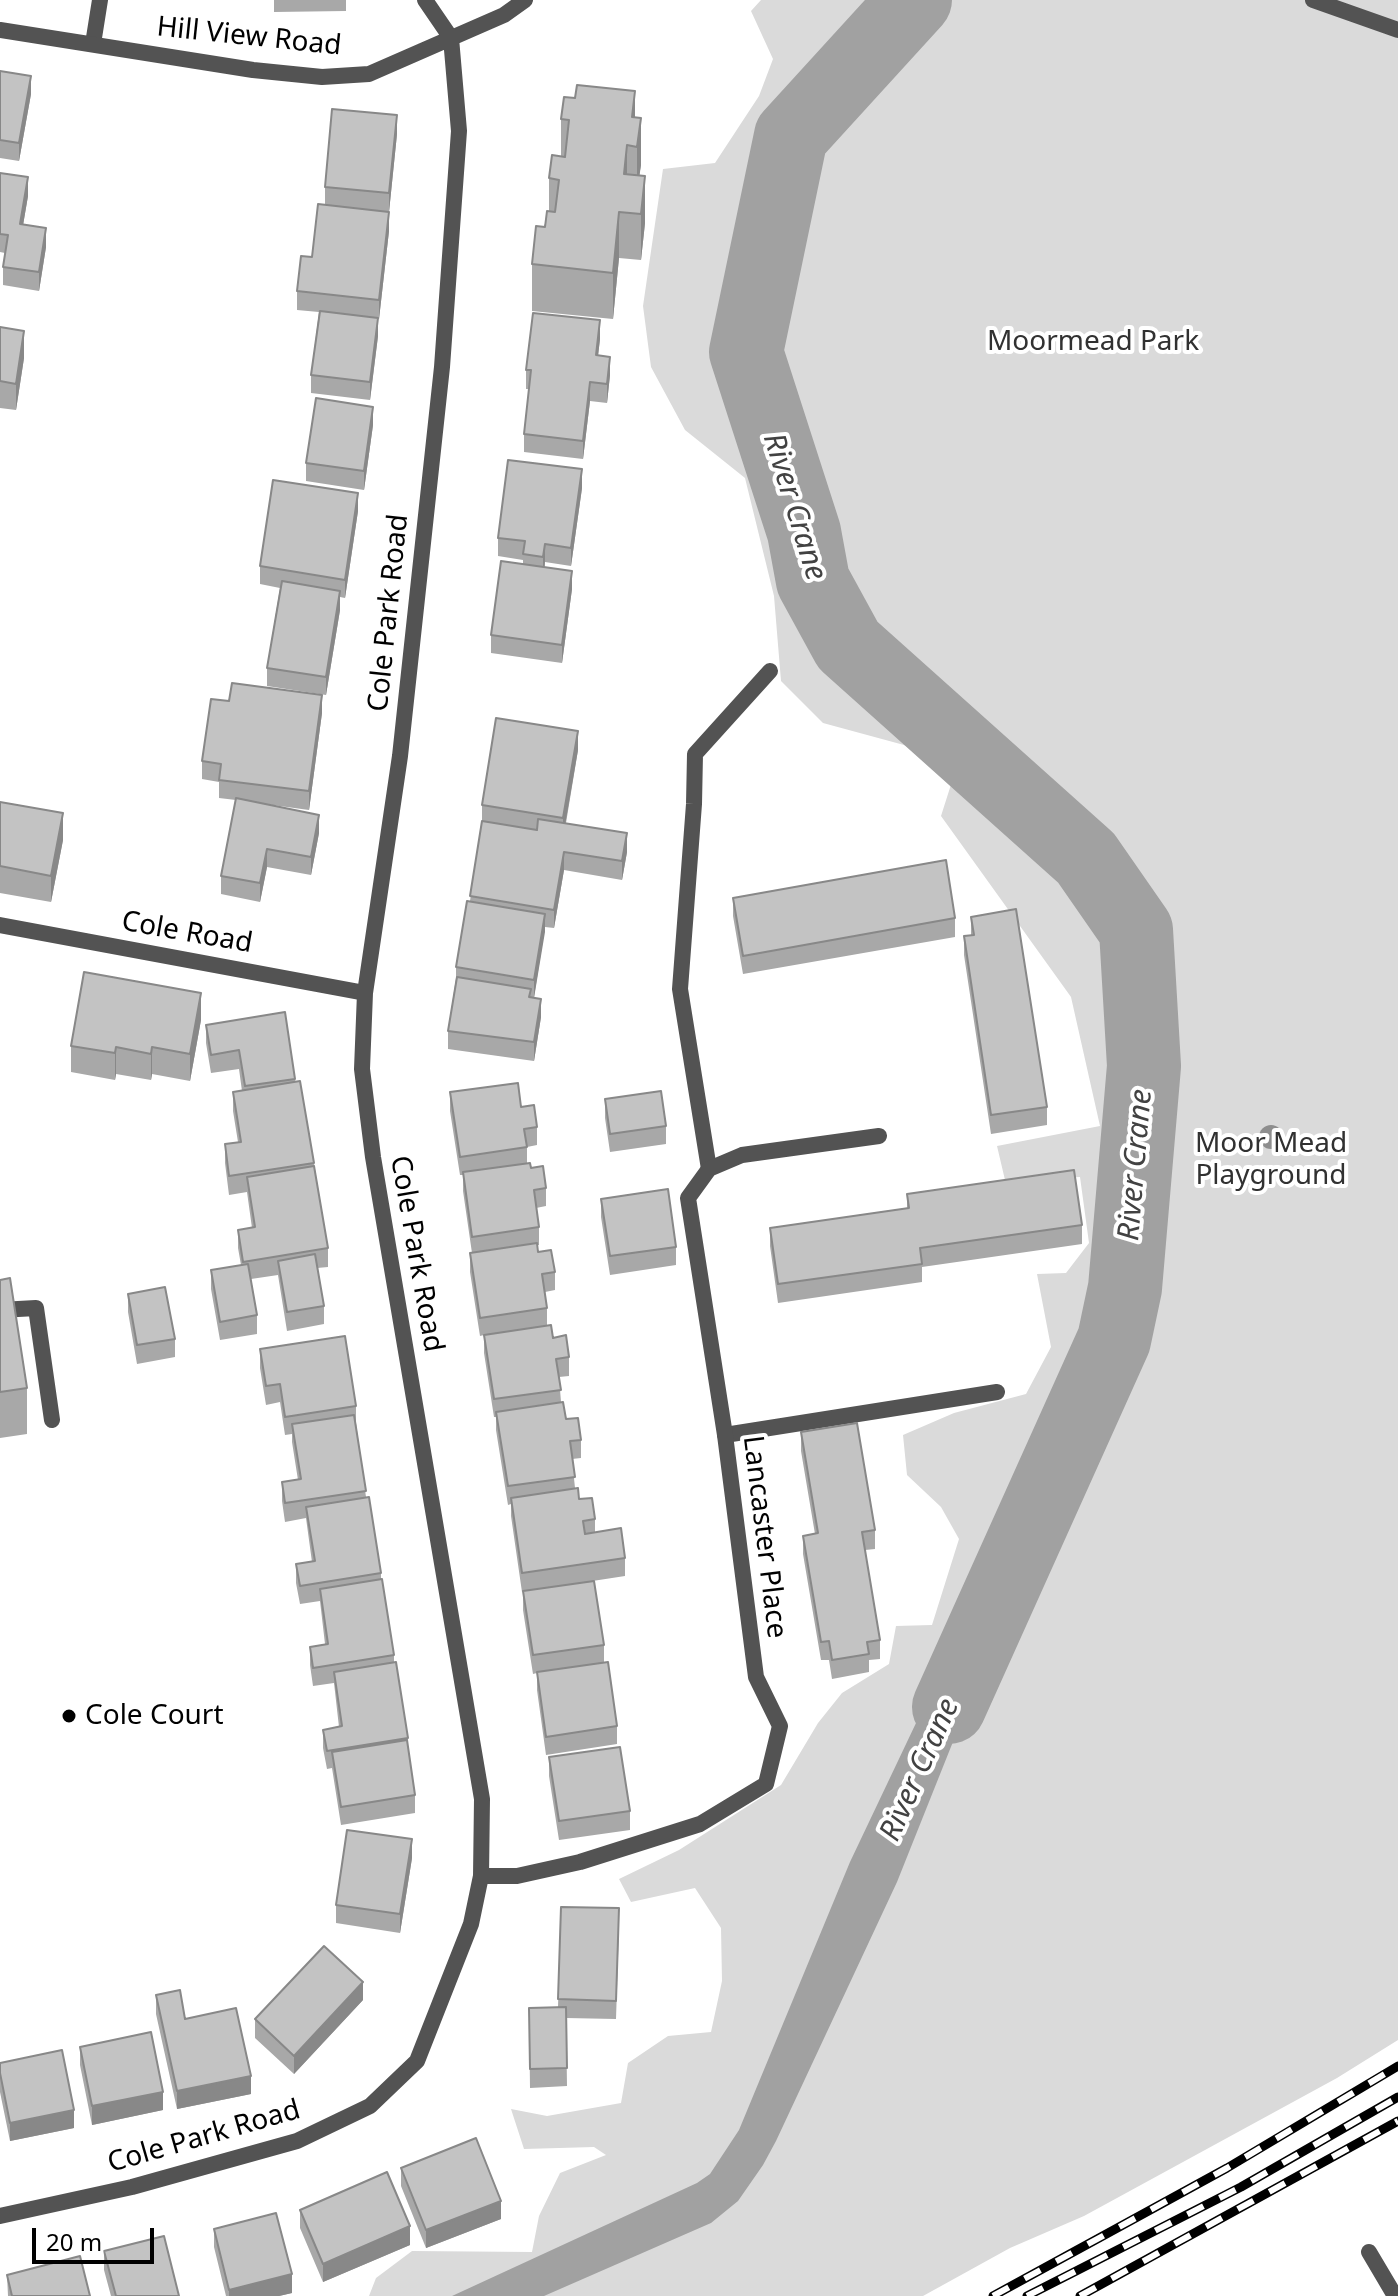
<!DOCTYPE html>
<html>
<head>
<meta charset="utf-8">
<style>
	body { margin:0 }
	#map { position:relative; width:1398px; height:2296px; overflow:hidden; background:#fff; font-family:"Noto Sans",sans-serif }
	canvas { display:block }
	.scale { position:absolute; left:32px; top:2228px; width:122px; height:36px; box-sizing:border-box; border:4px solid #000; border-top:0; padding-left:10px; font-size:24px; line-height:28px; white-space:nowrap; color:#000; -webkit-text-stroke:6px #fff; paint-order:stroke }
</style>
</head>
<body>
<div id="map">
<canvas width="1398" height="2296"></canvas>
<div class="scale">20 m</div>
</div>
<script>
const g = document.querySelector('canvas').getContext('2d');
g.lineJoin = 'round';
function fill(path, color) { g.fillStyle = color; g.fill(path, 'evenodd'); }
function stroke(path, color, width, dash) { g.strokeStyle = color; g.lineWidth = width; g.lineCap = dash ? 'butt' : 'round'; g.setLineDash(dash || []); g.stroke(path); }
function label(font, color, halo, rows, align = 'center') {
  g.font = font + ' "Noto Sans",sans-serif'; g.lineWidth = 8; g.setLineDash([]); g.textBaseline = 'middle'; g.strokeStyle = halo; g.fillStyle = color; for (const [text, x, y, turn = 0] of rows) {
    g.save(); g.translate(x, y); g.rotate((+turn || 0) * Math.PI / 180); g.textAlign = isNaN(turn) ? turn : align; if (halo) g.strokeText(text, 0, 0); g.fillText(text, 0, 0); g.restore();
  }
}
fill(new Path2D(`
	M761 0H1398V2040L1337 2078 1084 2216 1010 2248 923 2296H369L376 2278 412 2251 532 2252 539 2216 560 2173 606 2155 594 2147 524 2149 511 2109 547 2116 621 2103 628 2063 668 2036 711 2032 722 1981 721 1928 695 1888 631 1902 619 1879 679 1850 781 1785 818 1723 842 1693 889 1664 896 1626 932 1625 959 1539 941 1507 907 1475 903 1435 954 1413 1026 1394 1051 1347 1037 1274 1066 1273 1089 1243 1080 1177 1005 1180 997 1146 1100 1126 1071 997 941 816 955 772 904 745 823 723 781 681 774 596 745 478 685 430 651 367 643 306 663 169 715 163 759 96 773 59 751 11Z`), '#dadada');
fill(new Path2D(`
	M973 1603 1002 1619 897 1882 776 2141 763 2165 738 2201 711 2223 544 2296H452L697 2183 710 2174 739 2130 850 1862Z`), '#a1a1a1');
stroke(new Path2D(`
	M915 0 791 136 746 352 804 532 813 581 848 645 1086 858 1136 930 1144 1066 1125 1288 1114 1340 949 1707`), '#a1a1a1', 74);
stroke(new Path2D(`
	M93 44 100 0
	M709 1169 680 989 694 804 695 754 770 671
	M0 1310 36 1308 52 1420
	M725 1435 997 1392
	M1369 2252 1395 2296`), '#535353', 16);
stroke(new Path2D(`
	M1313 0 1398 30
	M0 30 253 70 322 77 369 74 504 15 525 0
	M0 925 365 993
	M481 1876H517L580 1862 700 1824 766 1784 780 1726 756 1677 725 1435 688 1198 709 1169 742 1155 879 1136
	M0 2216 132 2187 297 2141 370 2106 417 2061 471 1924 481 1876 482 1799 373 1157 362 1069 365 993 400 756 442 367 459 131 451 38 425 0`), '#535353', 16);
const rail = new Path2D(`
	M993 2296 1227 2168 1398 2066
	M1027 2296 1241 2187 1398 2097
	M1080 2296 1398 2121`);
stroke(rail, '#000', 9);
stroke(rail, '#fff', 6, [18]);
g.fillStyle = '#8e8e8e';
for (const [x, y] of [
	[1271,1137]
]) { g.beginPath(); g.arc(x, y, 12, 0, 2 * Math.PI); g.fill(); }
fill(new Path2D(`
	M274 0H346V11L274 12Z
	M0 71 31 94 19 161 0 158Z
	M635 118 641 165 639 176 645 223 641 260 619 258 613 319 532 311V264L549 211V178L561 156V119Z
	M397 134 389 212 356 208 389 231 379 319H378V336L370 400 311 393V375L319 312 297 310V291L312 257 325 205V187Z
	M0 173 28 196 23 225 46 247 39 291 3 285V267L5 253 0 252Z
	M0 327 24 358 16 410 0 408Z
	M600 339 598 355 610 375 607 403 590 401 583 459 524 452V434L529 389H526V370Z
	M373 425 364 490 306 481V463Z
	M582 488 571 566 545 562V567L572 589 562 663 491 653V635L523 564V560L498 556V538Z
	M358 511 345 598 340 597V610L326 695 267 686V668L280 588 260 584V566Z
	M322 713 309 810 265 804 319 833 311 875 267 867 260 902 221 894V876L236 800 219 798V782L202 779V761Z
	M578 750 566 823 627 852 622 880 564 870 554 928 545 927 534 997 541 1017 534 1061 448 1049V1031L456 978V967L470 901 482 821V805Z
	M0 802 63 840 51 902 0 893Z
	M733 898 955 918V937L743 974 733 916Z
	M971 917 1047 1107V1125L991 1134 964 955V936L971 935Z
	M201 1020 190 1081 152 1074 151 1080 116 1074 115 1080 71 1072V1046Z
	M206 1025 295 1079 314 1163 328 1248V1267L317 1268 324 1306V1324L287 1331 278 1275 251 1279 257 1315V1334L220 1340 211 1289V1270L241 1265 238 1248V1230L252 1228 247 1192 229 1195 225 1163V1144L238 1142 233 1111V1092L242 1091 239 1069 211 1073 206 1043Z
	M450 1092 521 1107 537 1127V1145L527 1147V1163L546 1188V1206L536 1208 539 1227V1245H538V1252L555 1272V1290L545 1292 547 1308V1326L553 1338 569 1357V1376L559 1377 561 1402 566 1419 581 1440V1458L572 1459 575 1488 579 1499 595 1519V1532L625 1558V1576L547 1588 604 1645V1662L617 1726V1744L546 1755 537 1690V1673L533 1674 523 1610V1591L522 1592 511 1516V1504L508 1505 496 1430V1417H494L484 1353V1335L480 1336 470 1272V1253H472L463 1191V1175H460L450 1111Z
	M605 1099 666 1126V1144L610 1152 605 1118Z
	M907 1194 1082 1225V1244L922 1267V1282L778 1303 770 1246V1228L907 1208Z
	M601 1199 676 1247V1265L610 1275 601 1217Z
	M0 1280 27 1388V1434L0 1438Z
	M128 1294 175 1339V1357L137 1364 128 1312Z
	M260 1349 356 1406V1423L366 1497 381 1573V1580L394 1655V1662L408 1738V1747L415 1795V1813L341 1825 332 1768 327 1769 323 1748V1730L339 1727 334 1683 313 1686 310 1665V1647L325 1644 320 1601 300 1604 296 1583V1564L312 1562 306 1518 285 1522 282 1501V1482L298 1480 292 1442V1434L285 1435 280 1402 266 1405 260 1368Z
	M801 1432 875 1530V1549L865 1550 880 1640V1659L869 1660V1672L832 1679 829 1660H821L803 1554V1536L815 1534 801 1451Z
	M549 1757 630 1811V1830L559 1840 549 1776Z
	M412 1858 400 1933 336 1923V1905Z
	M561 1907 619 1927 616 2019 566 2018 567 2086 530 2088 529 2008 558 2007Z
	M156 1995 185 2019 251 2094 177 2109 156 2014Z
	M363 2000 294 2074 255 2038V2019Z
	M80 2047 163 2110 92 2125 80 2065Z
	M0 2063 74 2128 10 2141 0 2092Z
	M401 2168 501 2219 426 2248 401 2186Z
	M300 2210 410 2245 323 2282 300 2228Z
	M214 2229 292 2293 279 2296H226L214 2247Z
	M104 2251 179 2296H111L104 2270Z
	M7 2275 90 2296H8Z`), '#a8a8a8');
fill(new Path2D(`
	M31 76V94L19 161V143Z
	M635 91V138L632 117Z
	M397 115V134L389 212V193Z
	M641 118V165L637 193V147Z
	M627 145V192L624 174Z
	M645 176V223L641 260V214Z
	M28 177V196L20 243V224Z
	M389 212V231L379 319V300Z
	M619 212V258L613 319V273Z
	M46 228V247L39 291V272Z
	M378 318V336L370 400V382Z
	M600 320V339L596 374V355Z
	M24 331V358L16 410V384Z
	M610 357V375L607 403V384Z
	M590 382V401L583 459V441Z
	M373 407V425L364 490V471Z
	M582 469V488L571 566V548Z
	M358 493V511L345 598V580Z
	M545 544V562L543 576V557Z
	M572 571V589L562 663V645Z
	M340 591V610L326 695V677Z
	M322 695V713L309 810V791Z
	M578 731V750L563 837V818Z
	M63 813V840L51 902V876Z
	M319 815V833L311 875V857Z
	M627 833V852L622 880V861Z
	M267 849V867L260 902V883Z
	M564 852V870L554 928V910Z
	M545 914V932L534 998V980Z
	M201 993V1020L190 1081V1054Z
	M541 999V1017L534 1061V1042Z
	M116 1047V1074L115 1080V1053Z
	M152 1047V1074L151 1080V1054Z
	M412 1839V1858L400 1933V1914Z
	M363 1982V2000L294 2074V2056Z
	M251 2076V2094L177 2109V2091Z
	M163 2092V2110L92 2125V2106Z
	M74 2110V2128L10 2141V2123Z
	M501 2201V2219L426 2248V2230Z
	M410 2226V2245L323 2282V2264Z
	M292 2274V2293L279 2296H229V2290Z`), '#888');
const building = new Path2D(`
	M0 71 31 76 19 143 0 140Z
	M577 85 635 91 632 117 641 118 637 147 627 145 624 174 645 176 641 214 619 212 613 273 532 264 536 226 545 227 547 211 555 212 559 180 549 178 552 155 565 157 569 120 561 119 564 97 575 98Z
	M332 109 397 115 389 193 325 187Z
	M0 173 28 177 20 224 46 228 39 272 3 267 8 235 0 234Z
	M318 204 389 212 379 300 297 291 301 256 312 257Z
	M320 311 378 318 370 382 311 375Z
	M533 313 600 320 596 355 610 357 607 384 590 382 583 441 524 434 531 370H526Z
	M0 327 24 331 16 384 0 381Z
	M316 398 373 407 364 471 306 463Z
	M508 460 582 469 571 548 545 544 543 557 523 554 525 541 498 538Z
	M273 480 358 493 345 580 260 566Z
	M501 561 572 571 562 645 491 635Z
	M282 581 340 591 326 677 267 668Z
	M232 683 322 695 309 791 219 780 221 764 202 761 211 699 229 701Z
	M496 718 578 731 563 818 482 805Z
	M236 798 319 815 311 857 267 849 260 883 221 876Z
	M0 802 63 813 51 876 0 866Z
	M538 819 627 833 622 861 564 852 554 910 470 896 482 821 537 830Z
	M946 860 955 918 743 956 733 898Z
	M467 901 545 914 534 980 456 967Z
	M1016 909 1047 1107 991 1115 964 936 974 935 971 917Z
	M84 972 201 993 190 1054 152 1047 151 1054 116 1047 115 1053 71 1046Z
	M457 977 531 989 529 997 541 999 534 1042 448 1031Z
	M285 1012 295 1079 245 1086 239 1050 211 1055 206 1025Z
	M300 1081 314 1163 229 1176 225 1144 241 1142 233 1092Z
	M518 1083 521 1107 534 1105 537 1127 524 1129 527 1147 460 1157 450 1092Z
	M661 1091 666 1126 610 1134 605 1099Z
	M530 1163 531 1168 543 1166 546 1188 534 1190 539 1227 472 1237 463 1172Z
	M314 1166 328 1248 243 1262 238 1230 255 1227 247 1177Z
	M1074 1170 1082 1225 920 1248 922 1264 778 1284 770 1228 909 1208 907 1194Z
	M668 1189 676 1247 610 1256 601 1199Z
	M537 1243 538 1252 551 1250 555 1272 542 1274 547 1308 480 1318 470 1253Z
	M315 1254 324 1306 287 1312 278 1261Z
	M248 1264 257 1315 220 1322 211 1270Z
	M10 1278 27 1388 0 1392V1280Z
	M165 1287 175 1339 137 1345 128 1294Z
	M551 1325 553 1338 566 1335 569 1357 556 1359 561 1390 494 1399 484 1335Z
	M345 1336 356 1406 285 1417 280 1384 266 1386 260 1349Z
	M563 1402 566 1419 578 1418 581 1440 570 1441 575 1477 508 1486 496 1412Z
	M354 1415 366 1491 285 1503 282 1482 301 1479 292 1424Z
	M857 1423 875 1530 862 1532 880 1640 867 1642 869 1654 832 1660 829 1641 821 1642 803 1536 818 1533 801 1432Z
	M578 1488 579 1499 592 1498 595 1519 583 1521 585 1534 621 1528 625 1558 522 1573 511 1498Z
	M369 1497 381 1573 300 1586 296 1564 315 1561 306 1507Z
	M382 1579 394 1655 313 1668 310 1647 328 1644 320 1589Z
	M594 1581 604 1645 533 1655 523 1591Z
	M396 1662 408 1738 327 1751 323 1730 342 1726 334 1672Z
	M608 1662 617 1726 546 1737 537 1672Z
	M407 1740 415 1795 341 1807 332 1752Z
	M620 1747 630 1811 559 1821 549 1757Z
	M347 1830 412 1839 400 1914 336 1905Z
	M561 1907 619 1908 616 2001 558 1999Z
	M324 1946 363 1982 294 2056 255 2019Z
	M180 1990 185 2019 236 2008 251 2076 177 2091 156 1995Z
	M566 2007 567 2068 530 2069 529 2008Z
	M151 2032 163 2092 92 2106 80 2047Z
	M62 2050 74 2110 10 2123 0 2073V2063Z
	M476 2138 501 2201 426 2230 401 2168Z
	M387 2172 410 2226 323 2264 300 2210Z
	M276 2213 292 2274 229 2290 214 2229Z
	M164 2236 179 2296H116L104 2251Z
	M80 2256 90 2296H12L7 2275Z`);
fill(building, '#c3c3c3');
stroke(building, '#888', 2);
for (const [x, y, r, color] of [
	[69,1716,8,"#000"]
]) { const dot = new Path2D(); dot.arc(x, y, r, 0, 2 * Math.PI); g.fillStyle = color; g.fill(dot); stroke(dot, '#fff', 3); }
label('28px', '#000', '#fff', [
	["Hill View Road",249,37,6],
	["Cole Park Road",389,613,-84],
	["Cole Road",187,933,10],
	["Cole Park Road",416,1254,80],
	["Lancaster Place",764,1537,83],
	["Cole Park Road",204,2137,-16]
]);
label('28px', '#313131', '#fff', [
	["Moormead Park",1093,342],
	["Moor Mead",1271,1144],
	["Playground",1271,1176]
]);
label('28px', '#000', '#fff', [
	["Cole Court",85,1716]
], 'left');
label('italic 30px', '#424242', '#fff', [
	["River Crane",794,507,73],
	["River Crane",1136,1165,-85],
	["River Crane",920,1770,-66]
]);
</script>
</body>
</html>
